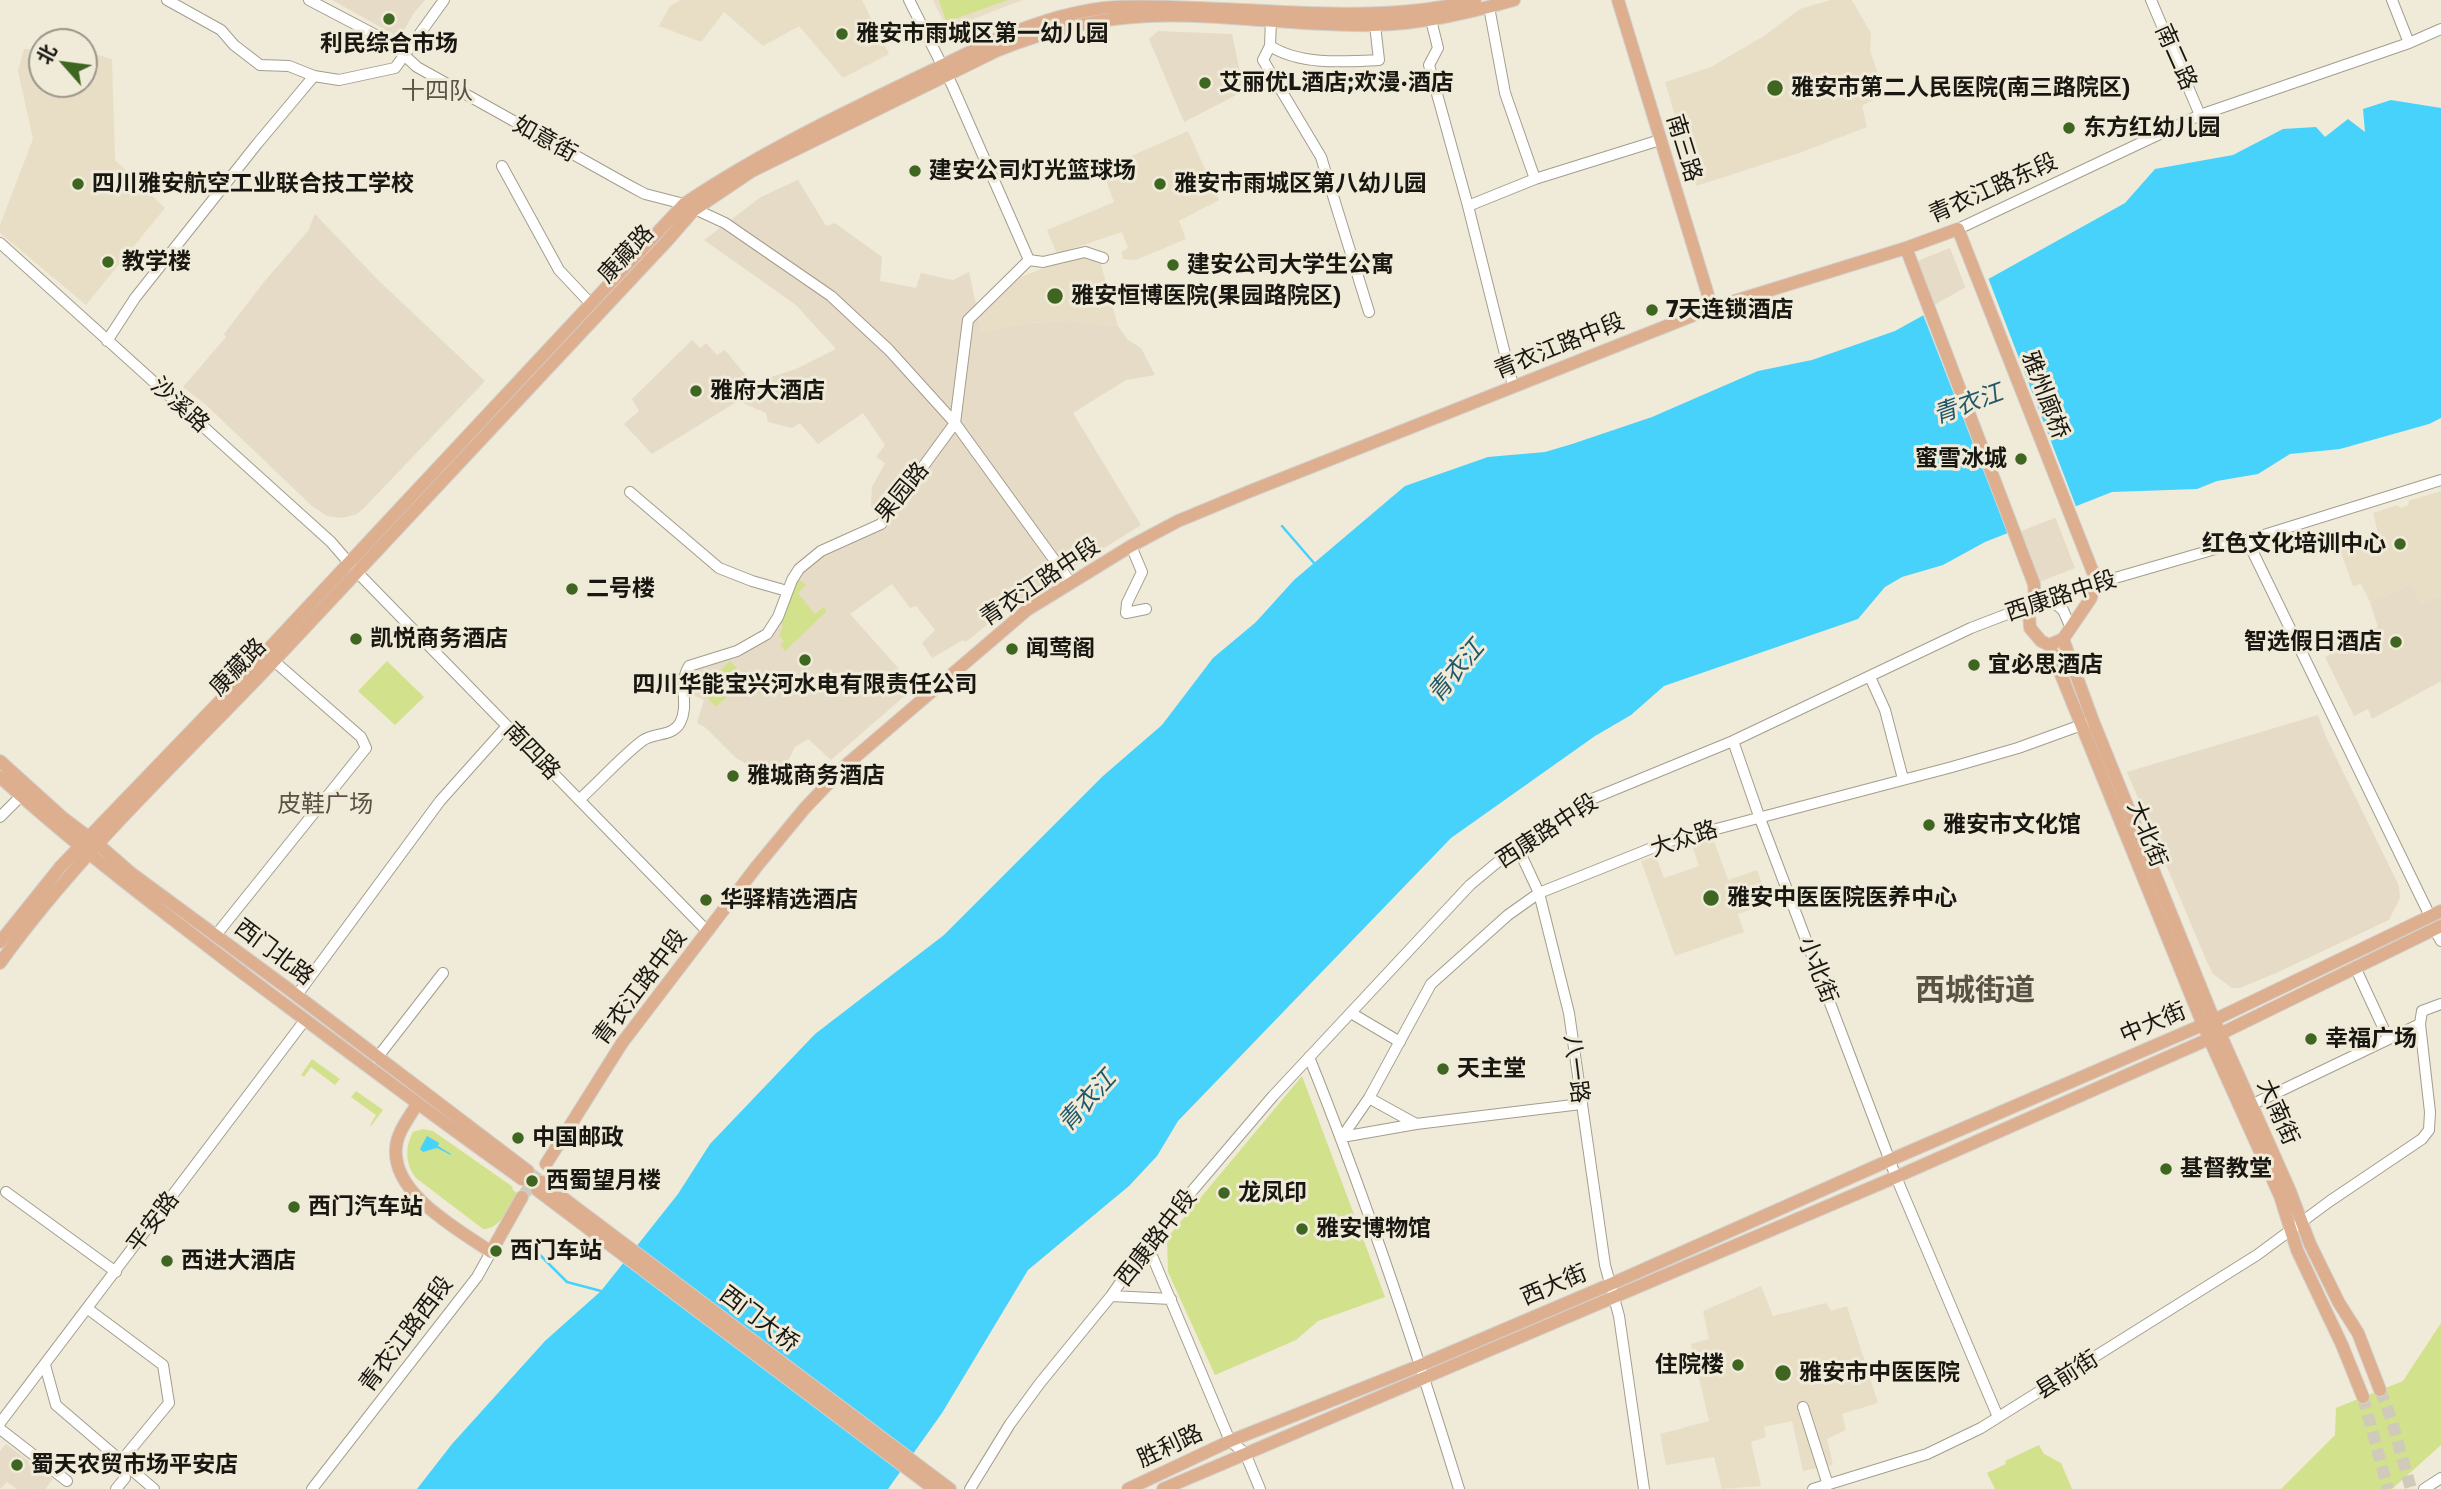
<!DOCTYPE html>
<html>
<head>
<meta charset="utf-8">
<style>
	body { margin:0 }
	#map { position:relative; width:2441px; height:1489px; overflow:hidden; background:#f0ead9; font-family:"Golos Text","Noto Sans SC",sans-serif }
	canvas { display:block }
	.north { position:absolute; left:28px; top:28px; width:70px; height:70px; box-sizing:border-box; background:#f0ead9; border:2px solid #9a9689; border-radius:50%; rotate:298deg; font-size:19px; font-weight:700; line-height:28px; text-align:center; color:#191711 }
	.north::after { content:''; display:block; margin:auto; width:24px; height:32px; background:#3e6621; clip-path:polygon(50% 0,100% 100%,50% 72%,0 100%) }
</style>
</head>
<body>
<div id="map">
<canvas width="2441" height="1489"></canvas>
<div class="north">北</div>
</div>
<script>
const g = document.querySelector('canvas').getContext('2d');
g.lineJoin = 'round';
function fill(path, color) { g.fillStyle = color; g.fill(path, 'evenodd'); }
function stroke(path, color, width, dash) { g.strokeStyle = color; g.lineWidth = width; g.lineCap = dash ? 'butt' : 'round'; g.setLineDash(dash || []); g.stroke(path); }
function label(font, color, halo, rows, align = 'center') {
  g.font = font + ' "Golos Text","Noto Sans SC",sans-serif'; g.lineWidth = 6; g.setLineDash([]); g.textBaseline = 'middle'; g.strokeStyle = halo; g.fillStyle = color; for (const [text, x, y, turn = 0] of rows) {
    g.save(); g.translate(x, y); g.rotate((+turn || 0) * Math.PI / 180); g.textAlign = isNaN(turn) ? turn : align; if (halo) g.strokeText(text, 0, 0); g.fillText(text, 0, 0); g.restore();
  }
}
fill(new Path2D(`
	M332 0H425L413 14 400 38Z
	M1158 31 1232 34 1244 91 1184 122 1149 39Z
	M798 180 826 226 835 223 882 257 880 281 916 288 921 273 953 280 969 272 982 332 1025 323 1070 321 1118 326 1128 340 1141 348 1155 375 1126 380 1073 413 1141 525 1009 607 966 642 963 640 932 658 922 643 935 630 916 606 910 608 892 584 850 614 915 687 831 760 808 739 795 747 777 782 736 758 706 728 697 723 704 700 688 692 690 669 703 663 735 658 771 636 794 581 801 573 822 554 881 530V524L871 505 872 487 885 463 876 457 885 445 863 413 818 444 800 423 792 428 768 422 766 413 738 401 652 454 624 424 639 411 632 399 692 340 700 348 706 343 717 355 725 350 752 383 796 369 836 349 796 305 704 240 761 197Z
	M315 214 377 279 485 381 364 508 357 514 342 518 327 516 312 506 204 403 183 387 226 337 224 334 264 282 308 231Z
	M1950 248 2075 568 2039 582 1915 262Z
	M2411 584 2421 604 2441 595V681L2372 719 2368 709 2354 716 2325 657 2378 627 2370 602Z
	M2318 715 2326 737 2399 886 2400 898 2389 920 2276 973 2240 988H2232L2213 974 2207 962 2127 772Z
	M6 1444 53 1479 45 1489H17L7 1482 0 1489V1451Z`), '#e6dbc6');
fill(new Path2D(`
	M681 0H862L889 54 843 78 799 26 763 46 724 12 701 42 659 26 670 6Z
	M933 0H1023L947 29Z
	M1831 0H1852L1871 33 1870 51 1885 94 1862 106 1867 127 1802 152 1696 186 1665 82 1711 67 1764 36 1800 9Z
	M24 49H42V84H84V51L112 59 115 160 165 208 86 305 0 233V225L33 139 18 71Z
	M1188 131 1219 200 1179 221 1186 239 1136 260 1123 259 1121 252 1128 248 1122 232 1057 254 1047 230 1114 202 1102 169Z
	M1085 257 1100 261 1118 326 1070 321 1025 323 982 332 979 315 1021 277 1049 266Z
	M2441 491V595L2421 604 2411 584 2370 602 2361 584 2353 586 2340 550 2377 537 2378 533 2373 513 2398 505 2400 508 2409 505 2408 501Z
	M1713 838 1728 880 1757 870 1769 903 1738 914 1744 932 1675 956 1641 861 1656 856 1664 878 1699 866 1692 845Z
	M1761 1286 1773 1316 1826 1303 1831 1311 1847 1306 1878 1403 1842 1414 1846 1430 1827 1439 1833 1465 1803 1471 1792 1421 1764 1427 1766 1437 1751 1442 1761 1486 1722 1489 1714 1457 1666 1465 1660 1434 1709 1421 1691 1344 1709 1339 1703 1311Z`), '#e8dec6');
fill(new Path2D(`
	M939 0H1008L946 22Z
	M799 580 806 585 798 593 815 614 824 607 826 612 785 651 780 645 784 641 779 635 783 627 780 622 794 581Z
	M387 661 424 697 395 725 358 691Z
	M730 661 746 678 716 707 700 690Z
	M312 1059 340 1079 335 1085 311 1067 304 1077 301 1075Z
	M1302 1076 1385 1297 1318 1321 1296 1340 1215 1375 1168 1272 1167 1238Z
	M356 1091 383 1110 371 1126 370 1125 376 1115 351 1097Z
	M423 1129 433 1131 513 1187 512 1189 518 1194C509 1207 501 1229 483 1229L416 1178C405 1164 405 1147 413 1132Z
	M2441 1323V1445L2392 1489H2281L2335 1435 2336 1408 2403 1381Z
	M2039 1445 2044 1454 2061 1463 2072 1489H1995L1987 1473 2006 1464 2005 1461Z`), '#d2e18b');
fill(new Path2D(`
	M2391 100 2441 108V418L2429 424 2340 449 2290 454 2258 474 2217 481 2197 489 2112 492 1985 542 1943 565 1902 577 1885 587 1858 619 1664 686 1631 715 1595 736 1451 838 1178 1121 1157 1156 1129 1186 1028 1270 942 1413 888 1489H417L452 1444 545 1341 601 1291 678 1194 710 1144 815 1034 944 935 1103 776 1162 725 1213 658 1256 622 1294 580 1405 486 1488 457 1545 452 1572 444 1652 417 1758 371 1812 360 1895 331 2125 203 2155 169 2233 155 2283 129 2316 127 2325 137 2348 119 2365 132 2363 109Z
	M427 1136 439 1143 438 1146 451 1154V1155L437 1148 423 1152 420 1149Z`), '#46d2fb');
fill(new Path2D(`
	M1987 275 2077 509 2009 536 1922 312Z`), '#f0ead9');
stroke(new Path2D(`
	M1282 526 1314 563
	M522 1244 539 1254 567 1282 601 1291`), '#46d2fb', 2.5);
stroke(new Path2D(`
	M522 1197 546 1164
	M2380 1390 2391 1418 2411 1489
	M2363 1397 2388 1489`), '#d0cabb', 12, [12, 6]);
const minor = new Path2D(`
	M167 0 221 30 234 45 260 65 289 66 314 76 339 80 395 68 444 0
	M309 0 391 43 417 67 630 186 645 194 684 204 725 223 831 296 889 350 955 423 1071 583
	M909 0 952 85 1029 260
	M2151 0 2200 115
	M2392 0 2409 43
	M1489 7 1505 93 1535 179
	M1271 20 1270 46 1263 60 1321 157 1369 312
	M1431 20 1438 48 1429 65 1468 206 1513 386
	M1270 46C1300 65 1342 62 1379 60L1375 25
	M502 166 559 270 591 304
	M1468 206 1535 179 1660 140
	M1958 229 2200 115 2409 43 2441 29
	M0 243 331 542 356 571 708 932
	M1029 260 1043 262 1085 252 1103 258
	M107 341 135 298 257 144 314 76
	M630 492 719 568 752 581 787 591
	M2247 540 2430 916
	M1131 546 1142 572 1127 603 1126 613 1146 609
	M2047 597 2063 610 2070 626
	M1870 677 1885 710 1903 779
	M1733 741 1759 816 1896 1177 1998 1417
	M579 800C600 781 620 758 642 741 654 732 672 737 680 723 690 704 677 686 689 666L737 651 767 634 778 617 792 580 799 569 821 551 881 524 955 423 968 320 1029 260
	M0 817 21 796
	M1517 846 1539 893 1569 1013 1605 1265 1619 1316 1644 1489
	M2434 929 2441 941
	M216 935 366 748 361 737 274 661
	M2355 967 2388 1038
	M297 995 440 801 507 726
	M1351 1013 1400 1042
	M1309 1057C1366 1198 1414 1343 1459 1489
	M377 1058 443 973
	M1369 1098 1416 1124
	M2251 1105 2420 1024
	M1342 1137 1369 1098 1431 984 1508 915 1539 893 1667 842 1952 767 2018 748 2087 723
	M1342 1137 1416 1124 1581 1104
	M6 1192 116 1272
	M1147 1244 1230 1441 1245 1453 1260 1489
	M1111 1296 1171 1299
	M88 1309 163 1365 169 1403 122 1460 125 1478 116 1489
	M45 1365 56 1405 154 1489
	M1803 1407 1828 1485
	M0 1423 305 1020
	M0 1429 67 1481
	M312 1489 477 1277 491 1252
	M970 1489 1010 1424 1040 1383 1111 1296 1147 1244 1273 1096 1470 885 1517 846 1587 801 1733 741 1971 628 2096 580 2115 578 2267 534 2441 480
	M1813 1489 1927 1454 1981 1428 2257 1255 2330 1201 2422 1139 2429 1130 2430 1112 2420 1024 2422 1011 2441 1004
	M2424 1489 2441 1478`);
const major = new Path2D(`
	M1618 0 1712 308
	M2063 639 2093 721 2214 1020 2290 1191 2310 1244 2339 1303 2358 1333 2380 1390
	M2049 645 2203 1025 2280 1196 2297 1250 2342 1345 2363 1397
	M0 761 62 817 99 845 131 873 287 988 528 1171
	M0 777C79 849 163 912 248 977 339 1045 429 1113 522 1179
	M0 942 61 866 218 703 684 204C780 139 888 93 992 41 1028 26 1064 13 1104 8 1135 5 1168 7 1200 8 1290 11 1386 23 1475 0
	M0 963C79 853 180 760 273 662 405 522 535 381 667 241L694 210 752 171 996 51C1045 31 1096 18 1150 16 1224 13 1299 27 1373 25 1421 24 1468 13 1514 0
	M417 1104C409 1118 397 1132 396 1148 392 1194 458 1229 491 1252L522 1197
	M546 1164 622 1043 757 866 805 808 846 765 1027 610 1131 546 1178 521 1248 492 1712 308 1906 248 1958 229 2096 580 2091 598 2063 639 2049 645 2041 641 2030 628 2029 614 2035 603 2034 584 1906 248
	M542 1182 950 1489
	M537 1190 934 1489
	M1128 1489 1230 1441 1421 1365 1611 1284 1890 1160 2214 1020 2441 911
	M1163 1489 1896 1177 2220 1034 2441 926`);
stroke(minor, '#a39d8d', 12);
stroke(major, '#d1d1cf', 14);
stroke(minor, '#fff', 10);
stroke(major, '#deaf8f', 12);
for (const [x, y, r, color] of [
	[389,19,7,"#3e6621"],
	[842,34,7,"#3e6621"],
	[1205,83,7,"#3e6621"],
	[1775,88,9,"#3e6621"],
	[2069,128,7,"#3e6621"],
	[915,171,7,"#3e6621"],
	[78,184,7,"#3e6621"],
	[1160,184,7,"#3e6621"],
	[108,262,7,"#3e6621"],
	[1173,265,7,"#3e6621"],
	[1055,296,9,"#3e6621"],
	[1652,310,7,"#3e6621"],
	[696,391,7,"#3e6621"],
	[2021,459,7,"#3e6621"],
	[2400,544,7,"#3e6621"],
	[572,589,7,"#3e6621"],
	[356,639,7,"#3e6621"],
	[2396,642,7,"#3e6621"],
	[1012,649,7,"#3e6621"],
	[805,660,7,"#3e6621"],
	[1974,665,7,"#3e6621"],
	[733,776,7,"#3e6621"],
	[1929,825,7,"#3e6621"],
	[1711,898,9,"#3e6621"],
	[706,900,7,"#3e6621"],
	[2311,1039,7,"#3e6621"],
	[1443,1069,7,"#3e6621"],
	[518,1138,7,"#3e6621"],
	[2166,1169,7,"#3e6621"],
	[532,1181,7,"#3e6621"],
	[1224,1193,7,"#3e6621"],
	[294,1207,7,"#3e6621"],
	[1302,1229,7,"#3e6621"],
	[496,1251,7,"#3e6621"],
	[167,1261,7,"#3e6621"],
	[1738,1365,7,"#3e6621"],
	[1783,1373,9,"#3e6621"],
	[17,1465,7,"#3e6621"]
]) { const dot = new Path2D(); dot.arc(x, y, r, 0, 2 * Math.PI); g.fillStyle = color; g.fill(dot); stroke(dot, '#f0ead9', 2.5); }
label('bold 23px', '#191711', '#f0ead9', [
	["雅安市雨城区第一幼儿园",856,34],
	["利民综合市场",389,44,"center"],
	["艾丽优L酒店;欢漫·酒店",1219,83],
	["雅安市第二人民医院(南三路院区)",1791,88],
	["东方红幼儿园",2083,128],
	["建安公司灯光篮球场",929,171],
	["四川雅安航空工业联合技工学校",92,184],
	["雅安市雨城区第八幼儿园",1174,184],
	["教学楼",122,262],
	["建安公司大学生公寓",1187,265],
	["雅安恒博医院(果园路院区)",1071,296],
	["7天连锁酒店",1666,310],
	["雅府大酒店",710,391],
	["蜜雪冰城",2007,459,"right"],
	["红色文化培训中心",2386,544,"right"],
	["二号楼",586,589],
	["凯悦商务酒店",370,639],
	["智选假日酒店",2382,642,"right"],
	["闻莺阁",1026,649],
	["宜必思酒店",1988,665],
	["四川华能宝兴河水电有限责任公司",805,685,"center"],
	["雅城商务酒店",747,776],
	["雅安市文化馆",1943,825],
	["雅安中医医院医养中心",1727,898],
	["华驿精选酒店",720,900],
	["幸福广场",2325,1039],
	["天主堂",1457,1069],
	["中国邮政",532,1138],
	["基督教堂",2180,1169],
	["西蜀望月楼",546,1181],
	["龙凤印",1238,1193],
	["西门汽车站",308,1207],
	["雅安博物馆",1316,1229],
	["西门车站",510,1251],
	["西进大酒店",181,1261],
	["住院楼",1724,1365,"right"],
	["雅安市中医医院",1799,1373],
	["蜀天农贸市场平安店",31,1465]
], 'left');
label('23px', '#191711', '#f0ead9', [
	["南二路",2176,57,66],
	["如意街",545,139,29],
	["南三路",1684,148,73],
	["青衣江路东段",1993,188,-24],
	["康藏路",626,254,-47],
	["青衣江路中段",1559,346,-22],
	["雅州廊桥",2045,395,69],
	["沙溪路",180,405,42],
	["果园路",902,492,-51],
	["青衣江路中段",1040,582,-34],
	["西康路中段",2061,596,-18],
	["康藏路",238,667,-46],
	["南四路",532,751,46],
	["西康路中段",1547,831,-33],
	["大北街",2147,834,68],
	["大众路",1684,839,-18],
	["西门北路",274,952,37],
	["小北街",1818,970,69],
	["青衣江路中段",640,987,-53],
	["中大街",2153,1023,-23],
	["八一路",1576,1069,83],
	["大南街",2278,1112,66],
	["平安路",153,1222,-53],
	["西康路中段",1156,1238,-52],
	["西大街",1554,1285,-23],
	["西门大桥",759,1319,37],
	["青衣江路西段",406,1334,-53],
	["县前街",2067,1375,-32],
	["胜利路",1170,1446,-25]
]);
label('24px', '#595345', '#f0ead9', [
	["十四队",437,91],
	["皮鞋广场",325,804]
]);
label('italic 24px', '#205869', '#f0ead9', [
	["青衣江",1968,404,-20],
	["青衣江",1456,671,-50],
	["青衣江",1087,1101,-48]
]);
label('bold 30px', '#595345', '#f0ead9', [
	["西城街道",1975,990]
]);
</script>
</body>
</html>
